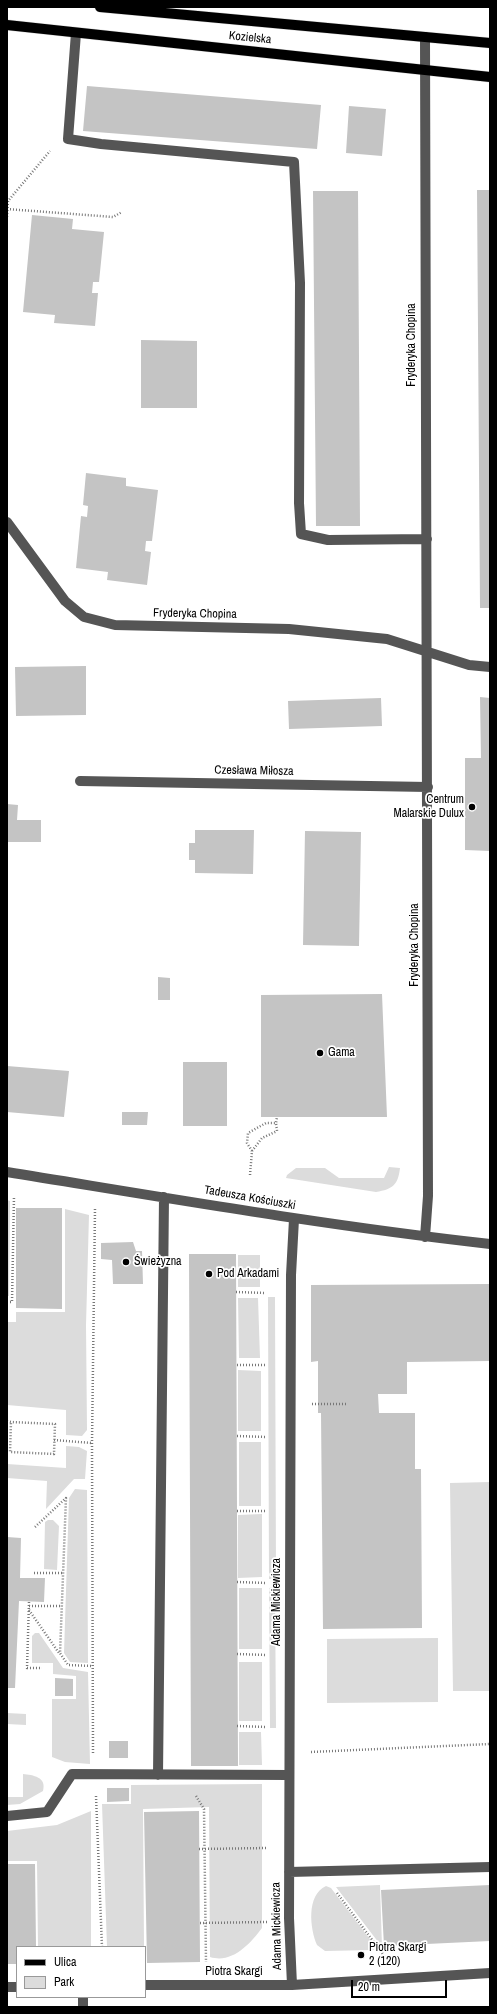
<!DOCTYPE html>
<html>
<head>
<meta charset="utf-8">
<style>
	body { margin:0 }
	#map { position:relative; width:497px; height:2014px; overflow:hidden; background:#fff; font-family:"Archivo Narrow",sans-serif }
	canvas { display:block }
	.frame { position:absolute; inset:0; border:8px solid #000; pointer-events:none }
	.legend { position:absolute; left:16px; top:1946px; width:130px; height:52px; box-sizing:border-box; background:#fff; border:1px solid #999; margin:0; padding:5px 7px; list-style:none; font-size:12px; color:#000 }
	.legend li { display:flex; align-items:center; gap:8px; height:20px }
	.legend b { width:20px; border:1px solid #999 }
	.scale { position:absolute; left:351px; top:1980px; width:96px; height:18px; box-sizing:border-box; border:2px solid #000; border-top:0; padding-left:5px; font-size:12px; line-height:14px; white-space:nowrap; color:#000; -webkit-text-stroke:3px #fff; paint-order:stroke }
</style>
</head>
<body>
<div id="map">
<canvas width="497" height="2014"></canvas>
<div class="frame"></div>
<ul class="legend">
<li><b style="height:5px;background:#000"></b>Ulica</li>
<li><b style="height:11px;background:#dcdcdc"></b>Park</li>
</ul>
<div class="scale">20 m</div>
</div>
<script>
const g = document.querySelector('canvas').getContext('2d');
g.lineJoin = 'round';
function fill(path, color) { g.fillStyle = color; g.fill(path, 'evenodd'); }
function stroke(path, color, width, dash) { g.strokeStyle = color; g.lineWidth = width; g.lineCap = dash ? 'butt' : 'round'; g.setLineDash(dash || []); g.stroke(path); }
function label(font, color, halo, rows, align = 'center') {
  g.font = font + ' "Archivo Narrow",sans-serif'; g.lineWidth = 3.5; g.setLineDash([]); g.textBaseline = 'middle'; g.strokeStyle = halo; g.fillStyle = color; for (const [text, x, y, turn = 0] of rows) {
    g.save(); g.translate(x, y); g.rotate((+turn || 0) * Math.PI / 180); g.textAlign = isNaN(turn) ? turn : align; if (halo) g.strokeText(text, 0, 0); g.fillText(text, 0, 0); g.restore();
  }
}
fill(new Path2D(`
	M389 1167 400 1168C398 1185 393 1189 376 1192L286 1178 287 1175 296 1168H325L339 1178H384Z
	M7 1200 10 1201 9 1296H7Z
	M65 1209 89 1215 86 1325 87 1430 82 1436 66 1435V1410L7 1405V1322H16V1312H65Z
	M238 1255H260V1287H238Z
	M268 1297H275L276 1579H269Z
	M238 1298H258L260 1358H239Z
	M238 1370 261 1371V1431H238Z
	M239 1442H261V1506H239Z
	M66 1446 79 1447 87 1451 85 1479H74L46 1509 47 1481 7 1478V1464L66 1468Z
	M490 1482V1691H453L450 1483Z
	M75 1489 87 1490 88 1663 70 1662 64 1653 69 1498Z
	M262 1514V1577L238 1578V1515Z
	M48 1520H53L59 1526 57 1570 44 1569 45 1522Z
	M275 1587 276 1728H270L269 1588Z
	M239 1588H262V1649H239Z
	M35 1633H39L63 1668 88 1672 90 1764 65 1762 52 1757V1699H76V1676L53 1674V1663H32V1636Z
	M438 1638V1702L327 1703V1639Z
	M239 1662H262V1721H239Z
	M7 1713 26 1714V1725L7 1724Z
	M239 1732H261L262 1765H239Z
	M23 1774C33 1775 47 1777 43 1791L20 1804 7 1805V1797H23Z
	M262 1784V1928C250 1944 232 1964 210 1957L209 1807 143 1809 144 1947H107L102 1804H131V1785Z
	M91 1811V1947H38L37 1861H7V1831L57 1825Z
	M380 1885 382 1947 336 1887Z
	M326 1886 331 1888 372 1942H370L374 1950 325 1951 317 1945C310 1929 306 1895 326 1886Z`), '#dcdcdc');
fill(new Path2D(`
	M87 86 321 105 317 149 83 131Z
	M349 106 386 109 382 156 346 153Z
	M477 190H490V608H480Z
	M313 191H358L360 526H316Z
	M32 215 73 219 72 229 104 232 99 282H93L92 293H98L95 326 54 323 55 315 23 312Z
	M141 340 197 341V408H141Z
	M86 473 126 478V486L158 490 152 541H146L145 551 151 552 147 585 107 580 108 572 76 568 81 516 87 517 88 506 83 505Z
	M86 666V715L16 716 15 667Z
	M480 697 490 698V851L465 850V758H481Z
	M381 698 382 726 289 729 288 701Z
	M7 804 18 805 17 820H41V842H7Z
	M195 830H254L253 874 195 873V860H189V843H195Z
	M305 831 361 832 359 946 303 945Z
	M158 977 170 978V1000H158Z
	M382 994 387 1117H261V995Z
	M183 1062H227V1126H183Z
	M7 1066 69 1071 64 1117 7 1112Z
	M122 1112H148L147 1125H122Z
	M16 1208H62V1309L16 1308Z
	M133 1242 136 1251H142L143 1284H113L112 1260 101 1259V1243Z
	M189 1254H236L238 1766H191Z
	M490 1284V1361L407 1362V1394H378L379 1413H415V1469H421L422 1628 323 1629 321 1413H318V1361L311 1362V1285Z
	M7 1537 21 1538 20 1578H45L44 1602 19 1601 15 1688H7Z
	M55 1678 73 1679V1696H55Z
	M109 1741H128V1758H109Z
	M107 1788H129V1801L107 1802Z
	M199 1811 200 1962 147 1963 144 1812Z
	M7 1864H35L36 1947H17V1964H7Z
	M490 1885V1941L384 1946 381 1890Z`), '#c4c4c4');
const major = new Path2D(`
	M100 7 490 43
	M7 25 490 77`);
stroke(major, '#dbdbdb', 11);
stroke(new Path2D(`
	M7 209 113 217 122 212
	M7 217 8 201 50 151
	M252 1151 262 1138 277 1131 276 1123
	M250 1175 252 1151 247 1143 248 1133 266 1123H276L277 1117
	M236 1292 265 1293
	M7 1302H12L14 1196
	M237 1365H266
	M312 1404H347
	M7 1421 11 1422 55 1424 54 1454 10 1452 11 1422
	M237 1436 266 1437
	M54 1440 92 1443
	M237 1511H266
	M35 1527 66 1498 60 1653 68 1665 93 1666
	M34 1573H63
	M237 1582 267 1583
	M29 1602 27 1668H42
	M29 1606H61
	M29 1610 59 1653
	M237 1654 266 1655
	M237 1726 267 1727
	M311 1752 490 1744
	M93 1753 92 1443 95 1208
	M96 1796 102 1947
	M196 1796 204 1809 206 1962
	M199 1849 267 1848
	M337 1893 385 1957
	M200 1923 267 1922`), '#777', 2.5, [1, 2]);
stroke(new Path2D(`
	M76 33 68 139 101 144 294 162 300 283 299 503 301 534 328 540 427 539
	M7 522 65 601 84 617 115 625 289 629 387 639 469 665 490 667
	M80 781 428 787
	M7 1172C168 1198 328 1226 490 1244
	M425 1237 428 1196C428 810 423 424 425 37
	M158 1775 164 1197
	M7 1816 47 1812 72 1774 289 1775
	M289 1872 490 1867
	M145 1985H292L490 1973
	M292 1985 289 1918 291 1275 294 1219
	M7 1987H17
	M83 2007V1997`), '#555', 10);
stroke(major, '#000', 10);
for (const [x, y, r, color] of [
	[472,807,4,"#000"],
	[320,1053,4,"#000"],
	[126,1262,4,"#000"],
	[209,1274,4,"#000"],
	[361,1955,4,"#000"]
]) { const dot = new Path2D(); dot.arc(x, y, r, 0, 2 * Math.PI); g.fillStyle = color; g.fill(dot); stroke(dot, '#fff', 1.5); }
label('12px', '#000', '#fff', [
	["Kozielska",250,38,6],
	["Fryderyka Chopina",412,345,-90],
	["Fryderyka Chopina",195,614,1],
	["Czesława Miłosza",254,771,1],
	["Fryderyka Chopina",415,945,-90],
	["Tadeusza Kościuszki",250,1198,10],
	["Adama Mickiewicza",277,1602,-90],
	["Adama Mickiewicza",277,1926,-91],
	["Piotra Skargi",234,1972]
]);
label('12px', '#000', '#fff', [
	["Centrum",464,800,"right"],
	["Malarskie Dulux",464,814,"right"],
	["Gama",328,1053],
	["Świeżyzna",134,1262],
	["Pod Arkadami",217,1274],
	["Piotra Skargi",369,1948],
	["2 (120)",369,1962]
], 'left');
</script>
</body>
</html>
